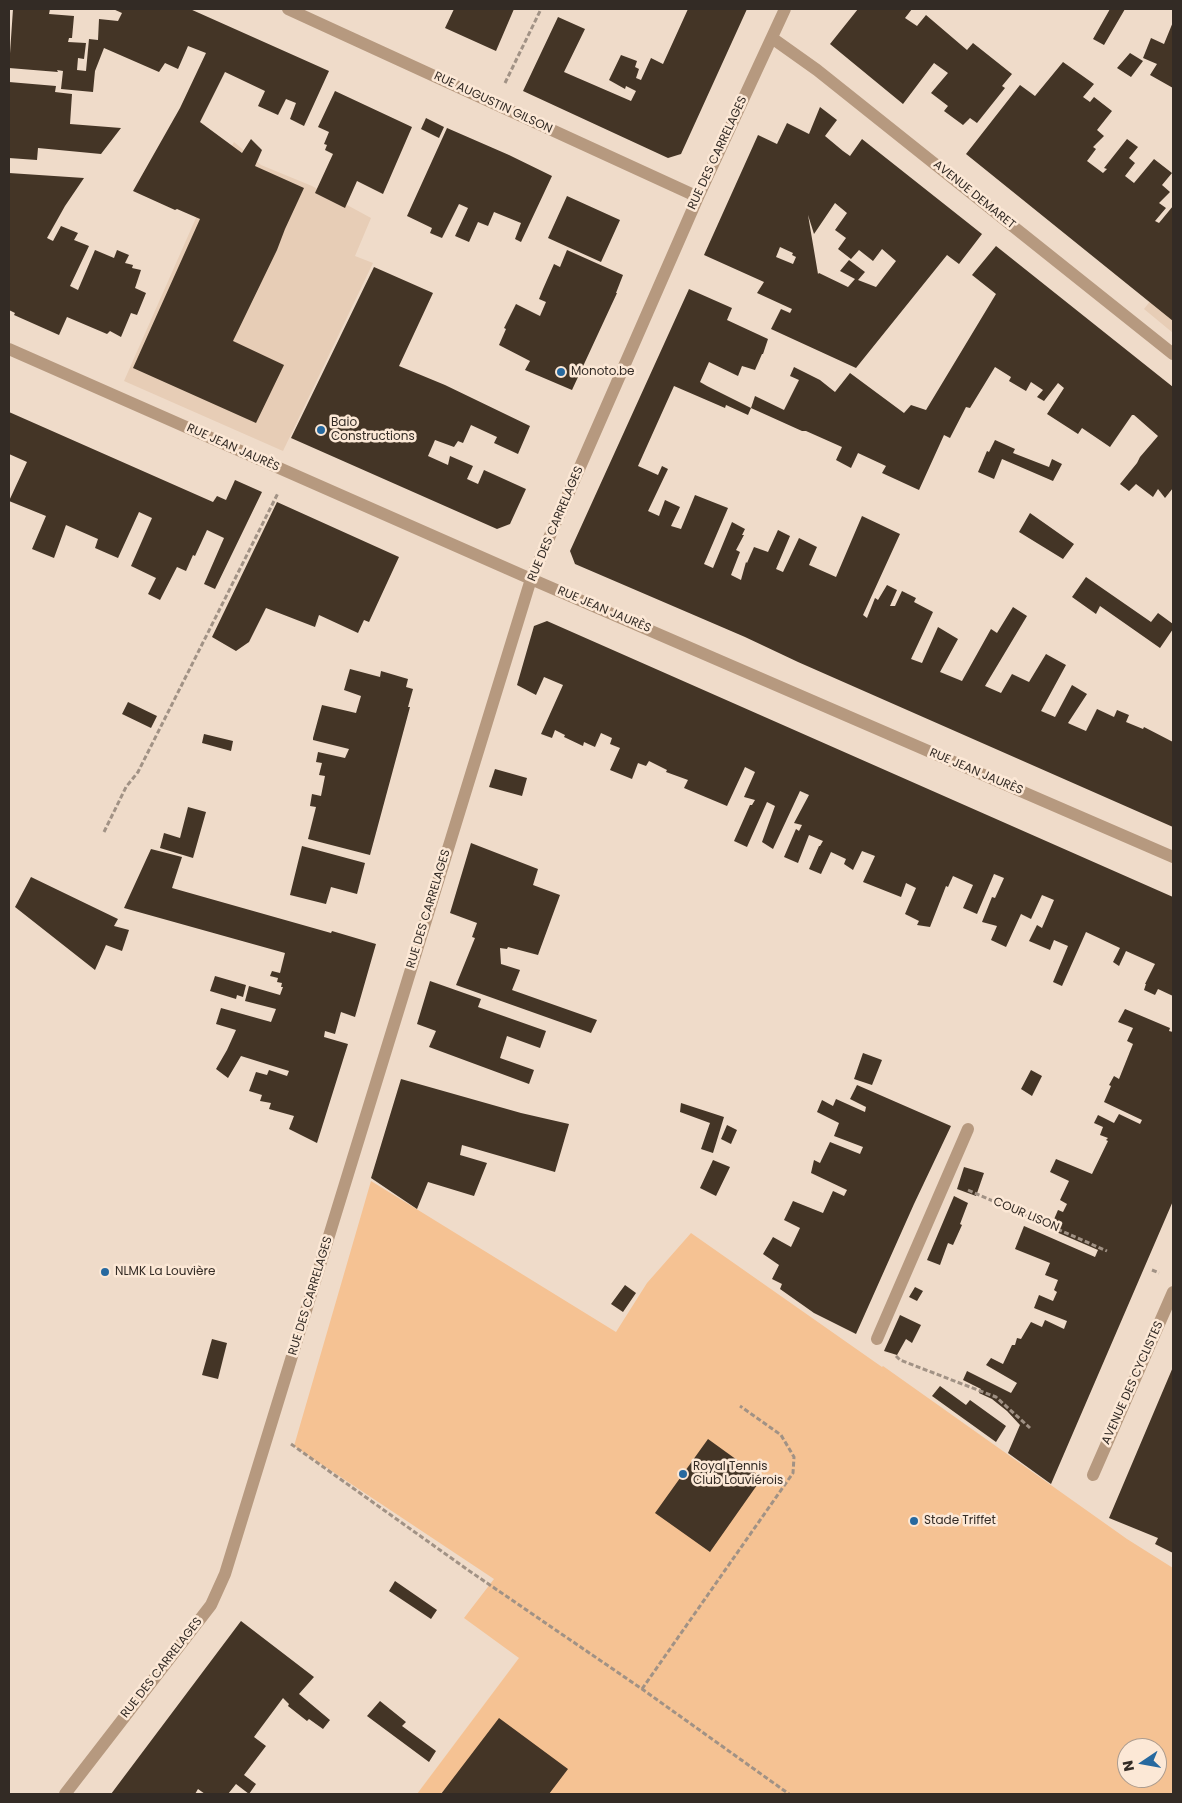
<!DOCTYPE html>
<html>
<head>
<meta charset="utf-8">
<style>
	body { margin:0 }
	#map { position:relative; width:1182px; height:1803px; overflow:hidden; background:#efdbc9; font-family:Poppins,sans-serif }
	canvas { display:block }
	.frame { position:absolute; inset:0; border:10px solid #332b25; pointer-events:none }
	.north { position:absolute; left:1117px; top:1738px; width:50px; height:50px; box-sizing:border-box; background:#fce8d6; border:1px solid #ac9c8f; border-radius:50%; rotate:258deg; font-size:14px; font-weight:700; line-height:20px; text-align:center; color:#332b25 }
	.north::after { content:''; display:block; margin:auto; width:18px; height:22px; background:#27699f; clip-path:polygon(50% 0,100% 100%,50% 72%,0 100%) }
</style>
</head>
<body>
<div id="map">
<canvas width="1182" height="1803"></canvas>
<div class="frame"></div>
<div class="north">N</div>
</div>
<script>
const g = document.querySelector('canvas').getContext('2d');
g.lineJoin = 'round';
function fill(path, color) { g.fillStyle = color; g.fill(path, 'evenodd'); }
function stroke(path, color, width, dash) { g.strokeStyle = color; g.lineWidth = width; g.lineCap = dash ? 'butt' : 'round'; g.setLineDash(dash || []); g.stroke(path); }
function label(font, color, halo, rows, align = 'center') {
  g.font = font + ' Poppins,sans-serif'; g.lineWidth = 5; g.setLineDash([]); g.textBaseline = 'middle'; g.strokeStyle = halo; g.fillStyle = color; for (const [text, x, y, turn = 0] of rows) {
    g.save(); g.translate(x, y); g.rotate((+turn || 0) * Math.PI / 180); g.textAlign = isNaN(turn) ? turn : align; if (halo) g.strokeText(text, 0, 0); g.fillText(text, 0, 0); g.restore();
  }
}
fill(new Path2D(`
	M234 142 261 165 312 186 371 218 355 256 373 263 283 451 124 381 203 202Z
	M1173 272V333L1144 309Z`), '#e7cdb6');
fill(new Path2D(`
	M371 1181 616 1332 647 1283 691 1233 882 1367 883 1366 1127 1539 1173 1568V1794H417L519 1658 464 1618 494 1579 294 1446ZM1127 1748H1157V1778H1127Z`), '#f5c293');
fill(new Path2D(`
	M13 9H50L49 14 74 16 72 38H69L68 42 86 43 84 59 78 58 77 70 86 71 89 39 98 40 99 19 118 21 122 13 113 9H190L329 71 304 126 290 119 296 103 286 99 278 115 258 106 265 91 225 72 200 122 242 153 251 139 262 150 255 166 304 188 285 229 277 250 233 341 284 365 256 423 133 368 200 219 177 209 175 210 133 191 180 108 206 53 188 46 178 69 165 63 159 72 104 48 95 71 93 92 61 89 63 71 57 70 58 72 9 68Z
	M454 9H514L496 51 445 28Z
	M688 9H747L681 154 668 158 523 91 558 17 585 29 564 72 631 101 636 91 626 86 625 89 609 80 621 55 637 61 635 67 639 69 636 78 641 80 651 58 663 64Z
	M858 9H912L905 18 917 26 926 15 967 50 973 43 1012 74 1002 86 1005 88 977 123 970 118 963 125 944 111 948 106 931 93 948 73 934 63 903 104 830 44Z
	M1110 9H1125L1104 45 1093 39Z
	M1173 22V88L1150 75 1157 64 1143 58 1151 38 1164 44Z
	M1130 53 1143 61 1131 77 1117 68Z
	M1063 62 1094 84 1083 97 1090 102 1094 97 1112 111 1097 130 1104 136 1093 147 1096 149 1087 161 1103 173 1107 169 1104 168 1127 139 1138 147 1129 158 1135 163 1125 176 1134 183 1154 159 1172 173 1162 185 1170 192 1159 203 1166 208 1155 221 1159 223 1173 206V321L966 154 1020 85 1035 96Z
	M9 82 56 86 55 92 72 94 70 124 121 128 101 154 38 148 37 160 9 158Z
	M335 91 412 127 383 194 357 181 345 208 315 193 333 154 325 150 327 145 324 144 329 132 318 127Z
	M820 107 837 120 825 136 843 151 850 156 862 139 982 234 959 264 947 255 856 368 771 329 781 309 790 313 792 309 757 293 764 282 704 255 758 135 777 144 787 123 809 134ZM835 203 847 213 835 230 846 238 838 249 851 259 859 250 873 261 882 249 896 261 876 287 858 280 865 272 849 260 840 271 855 279 848 287 819 273 818 274 808 215 814 234ZM780 247 793 253 792 255 796 257 793 264 776 257Z
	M426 118 444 127 439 138 421 129Z
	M447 128 509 155 552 176 521 242 515 239 521 223 494 212 488 226 478 222 469 242 455 236 468 208 459 204 442 238 430 233 432 228 407 216Z
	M9 173 84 178 65 206 47 238 53 241 61 226 78 233 74 240 89 246 70 286 78 290 95 250 114 258 117 250 129 255 125 263 133 265 132 268 141 270 135 288 146 293 137 315 131 313 121 337 110 331 107 334 67 317 59 335 14 315 15 313 9 310Z
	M567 196 620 220 601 262 548 238Z
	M996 246 1173 387V488L1165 498 1158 489 1153 497 1136 484 1129 491 1120 484 1137 463 1140 457 1158 436 1134 415H1132L1110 447 1082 428 1078 434 1047 414 1064 388 1058 383 1044 401 1037 397 1043 390 1031 382 1026 391 1009 381 1011 377 995 367 970 408 966 407 951 436 950 438 944 435 919 490 882 473 886 466 858 453 851 468 836 460 842 447 806 431H802L751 408 748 415 726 405 725 408 674 386 638 466 658 475 662 466 668 469 648 511 659 516 665 500 680 507 671 526 681 529 695 495 728 508 704 564 713 568 732 522 745 529 742 535H744L736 550 740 552 731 575 741 580 746 562 747 563 754 547 768 552 778 530 790 536 776 569 783 572 799 538 817 547 809 565 836 577 862 516 900 534 863 615 867 618 875 598 878 600 887 585 897 590 890 606H895L902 591 916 598 914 602 933 612 911 659 922 663 938 627 958 639 940 672 962 681 991 629 997 633 1013 607 1027 616 985 686 1001 693 1012 674 1029 682 1046 654 1066 665 1041 711 1055 717 1072 685 1087 694 1068 723 1070 724 1086 731 1097 709 1114 717 1117 710 1129 715 1126 722 1143 729 1144 727 1173 742V827L798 662 745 637 575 564 570 551 689 289 732 308 727 320 768 339 763 354H762L755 370 742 366 738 376 709 362 700 382 707 386 751 408 755 396 784 410 799 380 790 376 794 367 820 380 835 392 850 373 904 413 911 405 926 410 996 294 972 275Z
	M567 250 623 275 616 293H617L572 390 525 370 530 361 499 345 506 329 504 328 516 304 540 316 546 302 539 299 543 289 554 264 560 267Z
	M374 267 433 293 399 366 445 385 530 426 518 454 494 443 497 437 471 425 463 443 458 441 454 447 435 440 428 456 448 465 450 456 473 466 467 479 478 484 484 470 526 489 510 524 497 529 291 438Z
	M9 412 213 502 217 496 226 500 235 480 262 492 215 589 204 584 224 538 207 530 195 556 193 555 186 571 177 567 160 600 148 594 156 578 131 566 152 518 139 512 118 558 95 548 98 539 66 525 54 558 32 549 46 516 9 501 27 462 9 454Z
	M995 440 1015 449 1013 453 1049 467 1052 459 1062 464 1053 481 1002 459 994 479 978 472 987 451 989 452Z
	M277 502 399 557 369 622 364 620 358 633 319 615 315 627 266 608 249 642 236 651 212 637Z
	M1030 513 1074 544 1063 559 1019 532Z
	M1086 577 1151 622 1158 613 1173 624V629L1160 648 1100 606 1096 614 1072 597Z
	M547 621 1173 897V996L1158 989 1155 995 1144 990 1146 984H1145L1155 964 1126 951 1119 966 1113 962 1120 948 1086 932 1062 986 1053 982 1068 946 1054 940 1050 950 1029 941 1037 925 1042 928 1054 900 1042 895 1031 919 1021 914 1006 947 991 940 997 926 982 922 992 897 995 898 1004 878 994 874 977 914 963 908 973 885 953 876 948 887 946 886 930 927 917 925 919 921 905 914 916 888 906 883 901 897 863 882 875 856 862 851 853 870 844 864 846 859 831 852 821 874 809 869 819 846H820L823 841 809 835 798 863 784 857 796 829 799 831 802 825 794 823 809 795 800 791 773 849 762 842 775 806 767 802 747 847 734 841 750 805H752L755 800 744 797 755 772 745 767 727 806 684 788 688 780 666 772 667 770 649 761 646 766 638 763 632 779 610 770 620 748 610 744 612 738 601 733 595 747 584 742 583 746 564 737 565 735 555 730 552 738 541 734 563 685 544 677 536 695 517 685 534 626Z
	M350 669 380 677 381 671 408 679 406 687 413 689 408 707H410L370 855 308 839 316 807 310 806 312 794 321 796 325 776 319 775 322 763 316 762 318 752 345 758 349 749 313 740V738L322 705 356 713 361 696 344 690Z
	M128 702 157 716 151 728 122 714Z
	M204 734 233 741 231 751 202 743Z
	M495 769 527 778 522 796 489 787Z
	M188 807 206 812 193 858 160 848 164 833 180 838Z
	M471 843 538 869 533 885 560 895 538 955 508 947 507 949 500 948 501 964 520 970 512 990 597 1020 591 1033 456 985 475 938 472 937 477 923 450 913Z
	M302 846 365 863 357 894 331 887 326 904 290 895Z
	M151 849 182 857 172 888 331 933 332 931 376 944 355 1017 341 1012 335 1034 325 1031 324 1037 348 1044 317 1143 289 1129 294 1116 269 1109 271 1103 260 1101 262 1095 249 1091 256 1072 267 1075 269 1070 287 1076 289 1071 241 1056 228 1078 216 1069 227 1050 236 1030 216 1024 221 1008 271 1022 276 1009 245 1001 249 986 280 995 283 987H281L282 983 277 982 278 978 270 976 272 971 280 973 285 953 124 908Z
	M31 877 118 919 114 926 129 930 122 951 106 945 95 970 15 907Z
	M215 976 246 985 243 997 237 995 236 999 210 991Z
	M430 981 481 999 478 1007 546 1031 540 1048 507 1036 500 1058 534 1070 529 1084 429 1047 436 1031 417 1024Z
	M1125 1009 1170 1028 1169 1031 1173 1032V1201L1051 1484 1008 1453 1020 1425 1007 1411 992 1399 979 1393 981 1389 963 1380 967 1371 1011 1393 1017 1383 986 1365 991 1358 1003 1364 1012 1345H1015L1017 1338 1021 1339 1031 1322 1042 1327 1045 1320 1064 1329 1067 1321 1034 1308 1039 1295 1053 1301 1057 1292 1054 1290 1058 1280 1045 1275 1050 1263 1015 1249 1024 1226 1095 1257 1098 1250 1054 1231 1056 1226 1052 1224 1058 1210 1063 1212 1067 1204 1060 1200 1069 1181 1050 1172 1056 1159 1092 1174 1108 1141 1106 1140 1108 1138 1100 1135 1103 1127 1094 1123 1098 1115 1114 1123 1119 1114 1140 1124 1142 1120 1104 1102 1111 1086 1109 1085 1114 1076 1119 1079 1133 1044 1127 1041 1133 1028 1118 1022Z
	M863 1053 882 1060 872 1085 854 1079Z
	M1031 1070 1042 1076 1032 1096 1021 1089Z
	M401 1079 521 1113 569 1124 555 1172 462 1145 460 1155 487 1163 474 1196 428 1182 417 1209 371 1178Z
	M857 1085 951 1126 914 1204 856 1334 814 1313 780 1289 782 1284 772 1279 779 1265 763 1254 773 1237 791 1247 800 1228 784 1220 793 1201 823 1213 833 1191 844 1196 847 1190 811 1173 814 1160 820 1163 830 1142 860 1154 863 1147 834 1136 839 1123 817 1112 822 1100 833 1106 836 1099 865 1112 866 1107 850 1099Z
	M681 1103 724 1117 713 1153 701 1149 710 1123 680 1112Z
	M727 1125 737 1130 731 1144 721 1139Z
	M713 1160 730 1167 716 1196 700 1188Z
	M964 1167 984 1173 976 1196 957 1189Z
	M954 1196 968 1203 960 1224 962 1225 953 1245 948 1243 940 1265 927 1260Z
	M625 1285 636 1293 623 1312 611 1304Z
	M915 1287 923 1291 917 1301 909 1297Z
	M900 1315 921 1325 912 1343 906 1339 897 1355 884 1351Z
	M212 1339 227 1343 218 1379 202 1375Z
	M1173 1367V1553L1155 1544 1158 1538 1109 1518Z
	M940 1386 966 1405 970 1400 1006 1426 996 1442 932 1396Z
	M708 1439 762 1478 710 1552 655 1513Z
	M395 1581 437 1610 431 1619 389 1591Z
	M241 1621 314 1677 299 1694 330 1720 323 1729 309 1719 307 1721 288 1706 289 1704 283 1698 254 1737 266 1746 244 1775 256 1784 249 1794 236 1784 228 1794H205L198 1789 195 1794 181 1793 180 1794H111Z
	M380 1701 406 1722 402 1726 436 1751 429 1762 367 1716Z
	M499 1718 568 1769 549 1794H441Z`), '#443526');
stroke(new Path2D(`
	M505 83 541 9
	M104 832 126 787 138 772 278 493
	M968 1190 1107 1251
	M1152 1270 1159 1273
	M896 1356 900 1360 996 1397 1030 1428
	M291 1444 468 1570 642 1689 789 1794
	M642 1689 793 1473 794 1457 781 1435 740 1406`), '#a19285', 3, [5, 2.5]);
stroke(new Path2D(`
	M288 9 698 197
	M772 38 817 70 1173 354
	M9 349 531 579 1173 857
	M877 1339 968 1129
	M1093 1475 1173 1292
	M65 1794 211 1605 225 1574 531 579 698 197 785 9`), '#b6997f', 12);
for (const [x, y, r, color] of [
	[561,372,5,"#27699f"],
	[321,430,5,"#27699f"],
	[105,1272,5,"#27699f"],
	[683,1474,5,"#27699f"],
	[914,1521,5,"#27699f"]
]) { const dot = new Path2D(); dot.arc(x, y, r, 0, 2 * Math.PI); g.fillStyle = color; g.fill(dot); stroke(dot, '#fce8d6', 2); }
label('12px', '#332b25', '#fce8d6', [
	["RUE AUGUSTIN GILSON",493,103,25],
	["RUE DES CARRELAGES",718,153,-65],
	["AVENUE DEMARET",974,195,39],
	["RUE JEAN JAURÈS",233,448,24],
	["RUE DES CARRELAGES",556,524,-67],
	["RUE JEAN JAURÈS",604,610,23],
	["RUE JEAN JAURÈS",976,772,23],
	["RUE DES CARRELAGES",429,909,-73],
	["COUR LISON",1026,1215,23],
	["RUE DES CARRELAGES",311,1296,-73],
	["AVENUE DES CYCLISTES",1133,1383,-66],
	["RUE DES CARRELAGES",162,1668,-52]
]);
label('12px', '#332b25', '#fce8d6', [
	["Monoto.be",571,372],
	["Baio",331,423],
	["Constructions",331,437],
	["NLMK La Louvière",115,1272],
	["Royal Tennis",693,1467],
	["Club Louviérois",693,1481],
	["Stade Triffet",924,1521]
], 'left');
</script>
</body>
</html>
